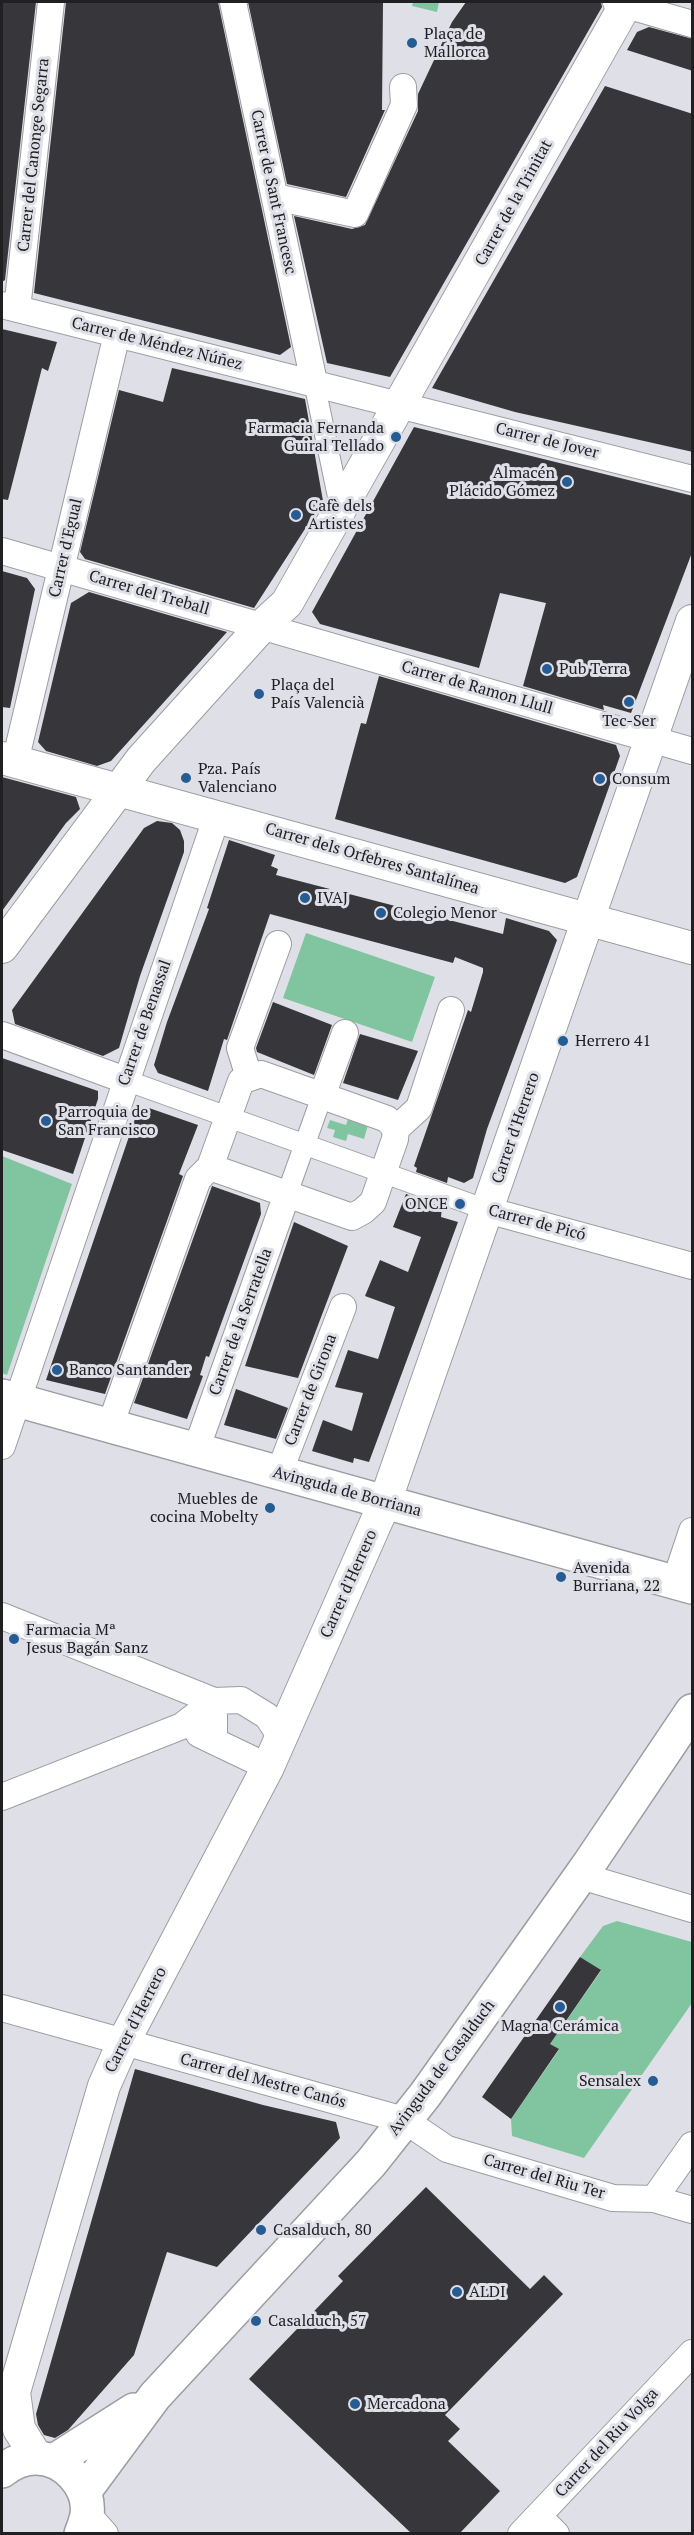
<!DOCTYPE html>
<html>
<head>
<meta charset="utf-8">
<style>
	body { margin:0 }
	#map { position:relative; width:694px; height:2535px; overflow:hidden; background:#dfe0e7; font-family:"PT Serif",serif }
	canvas { display:block }
	.frame { position:absolute; inset:0; border:3px solid #202023; pointer-events:none }
</style>
</head>
<body>
<div id="map">
<canvas width="694" height="2535"></canvas>
<div class="frame"></div>
</div>
<script>
const g = document.querySelector('canvas').getContext('2d');
g.lineJoin = 'round';
function fill(path, color) { g.fillStyle = color; g.fill(path, 'evenodd'); }
function stroke(path, color, width, dash) { g.strokeStyle = color; g.lineWidth = width; g.lineCap = dash ? 'butt' : 'round'; g.setLineDash(dash || []); g.stroke(path); }
function label(font, color, halo, rows, align = 'center') {
  g.font = font + ' "PT Serif",serif'; g.lineWidth = 6; g.setLineDash([]); g.textBaseline = 'middle'; g.strokeStyle = halo; g.fillStyle = color; for (const [text, x, y, turn = 0] of rows) {
    g.save(); g.translate(x, y); g.rotate((+turn || 0) * Math.PI / 180); g.textAlign = isNaN(turn) ? turn : align; if (halo) g.strokeText(text, 0, 0); g.fillText(text, 0, 0); g.restore();
  }
}
fill(new Path2D(`
	M413 2H439L437 12 412 6Z
	M306 933 435 977 412 1042 283 998Z
	M348 1119 368 1125 364 1139 348 1134 346 1141 333 1137 335 1130 327 1128 330 1120 346 1125Z
	M2 1156 72 1184 7 1375 2 1373Z
	M617 1921 692 1942V2003L584 2158 512 2136 511 2119 559 2050 550 2044 601 1971 580 1957 603 1926Z`), '#81c5a0');
fill(new Path2D(`
	M2 2H36L5 280 2 282Z
	M66 2H218L291 347 280 355 34 293Z
	M248 2H383L382 110H385L346 197 287 184Z
	M466 2H601L602 7 390 377 327 363 294 216 352 229 365 225 418 111V94L426 77 452 22Z
	M649 27 693 39V71L627 50 637 32Z
	M605 86 693 114V452L515 412 432 388Z
	M2 329 57 342 48 371 42 368 8 500 2 499Z
	M172 368 305 399 323 501 254 608 85 559 80 552 119 390 163 402Z
	M414 427 693 496V550L631 713 603 705 604 710 523 686 546 603 500 593 479 668 320 624 312 612Z
	M2 571 27 578 35 589 10 708 2 707Z
	M89 592 227 632 111 761 97 766 46 751 38 742 71 603Z
	M379 676 616 745 620 756 577 877 565 883 335 819 361 723 366 724Z
	M2 777 76 797 80 809 66 823 2 911Z
	M157 821 172 823 180 830 184 841V852L140 976 119 1048 103 1056 15 1024 12 1010 144 828Z
	M229 840 275 855 271 866 278 869 276 875 503 934 506 918 549 931 557 940 487 1129 473 1178 464 1183 448 1177 447 1183 416 1172 417 1168 414 1166 468 1010 471 1012 483 972V968L455 957 453 963 270 914 227 1040 224 1039 208 1091 158 1073 154 1065 167 1022 209 909 207 908Z
	M273 1002 332 1025 314 1075 257 1052 256 1048Z
	M360 1034 418 1051 398 1100 343 1083Z
	M2 1058 98 1091V1099L73 1174 2 1150Z
	M149 1108 198 1125 179 1174 183 1176 105 1394 46 1380 137 1113Z
	M212 1186 260 1203 261 1214 209 1357 206 1356 200 1375 203 1376 187 1419 134 1403Z
	M406 1194 442 1207 441 1217 458 1222 369 1462 354 1458 353 1463 312 1451 323 1420 352 1431 363 1393 335 1387 348 1350 378 1359 395 1307 365 1296 380 1260 408 1272 421 1237 393 1227Z
	M294 1222 348 1246 298 1378 245 1366Z
	M236 1389 288 1408 276 1439 224 1425Z
	M580 1957 601 1970 550 2044 559 2049 511 2119 482 2097Z
	M135 2069 263 2105 336 2122 340 2138 217 2267 167 2252 134 2355 68 2430 55 2438 44 2435 38 2425 36 2414Z
	M426 2187 530 2289 544 2275 563 2294 445 2415 460 2429 448 2441 500 2491 459 2534H412L249 2379 343 2281 338 2276Z`), '#36363b');
const pedestrian = new Path2D(`
	M314 382 341 511
	M125 1080 487 1210
	M287 1194 322 1096`);
const minor = new Path2D(`
	M233 2 314 382
	M616 2 692 24
	M275 197 355 214 404 105 403 87
	M2 305 692 479
	M17 309 51 2
	M2 551 692 751
	M15 762 117 334
	M2 1035 125 1080
	M249 1077 240 1048 278 944
	M322 1096 345 1033
	M396 1129 387 1119 261 1074 241 1081 210 1167 352 1217 363 1211 373 1202 395 1139 396 1129 419 1108 451 1010
	M487 1210 692 1266
	M110 1426 198 1179 210 1167
	M2 1446 217 816
	M196 1450 287 1194
	M279 1473 343 1307
	M675 1582 692 1531
	M2 1616 214 1701V1741
	M199 1734 268 1767
	M2 1797 182 1726 214 1701 241 1700 267 1716 281 1737
	M581 1876 692 1909
	M2 2008 404 2120 447 2149 613 2198 654 2199 692 2210
	M654 2199 692 2145
	M87 2514 105 2534
	M538 2516 556 2534
	M521 2534 692 2353`);
const tertiary = new Path2D(`
	M2 758 692 948
	M2 947 141 760 262 626 287 603 627 2
	M37 2458 19 2429 14 2392 104 2086 123 2043 268 1767 385 1502 692 621`);
const secondary = new Path2D(`
	M2 1396 692 1587
	M54 2461 134 2410
	M2 2471C12 2463 23 2458 36 2458 65 2458 91 2487 87 2515 86 2521 83 2528 81 2534
	M84 2492 155 2396 371 2163 425 2095 589 1864 692 1711`);
stroke(pedestrian, '#9c9da3', 22);
stroke(minor, '#9c9da3', 28);
stroke(tertiary, '#9c9da3', 34);
stroke(secondary, '#9c9da3', 36);
stroke(pedestrian, '#fff', 20);
stroke(minor, '#fff', 26);
stroke(tertiary, '#fff', 32);
stroke(secondary, '#fff', 33);
for (const [x, y, r, color] of [
	[412,43,6,"#255c94"],
	[396,437,6,"#255c94"],
	[567,482,6,"#255c94"],
	[296,515,6,"#255c94"],
	[547,669,6,"#255c94"],
	[259,694,6,"#255c94"],
	[629,702,6,"#255c94"],
	[186,778,6,"#255c94"],
	[600,779,6,"#255c94"],
	[305,898,6,"#255c94"],
	[381,913,6,"#255c94"],
	[563,1041,6,"#255c94"],
	[46,1121,6,"#255c94"],
	[460,1204,6,"#255c94"],
	[57,1370,6,"#255c94"],
	[270,1508,6,"#255c94"],
	[561,1577,6,"#255c94"],
	[14,1639,6,"#255c94"],
	[560,2007,6,"#255c94"],
	[653,2081,6,"#255c94"],
	[261,2230,6,"#255c94"],
	[457,2292,6,"#255c94"],
	[256,2321,6,"#255c94"],
	[355,2404,6,"#255c94"]
]) { const dot = new Path2D(); dot.arc(x, y, r, 0, 2 * Math.PI); g.fillStyle = color; g.fill(dot); stroke(dot, '#dfe0e7', 2); }
label('16px', '#202023', '#dfe0e7', [
	["Plaça de",424,34],
	["Mallorca",424,52],
	["Farmacia Fernanda",384,428,"right"],
	["Guiral Tellado",384,446,"right"],
	["Almacén",555,473,"right"],
	["Plácido Gómez",555,491,"right"],
	["Cafè dels",308,506],
	["Artistes",308,524],
	["Pub Terra",559,669],
	["Plaça del",271,685],
	["País Valencià",271,703],
	["Tec-Ser",629,721,"center"],
	["Pza. País",198,769],
	["Valenciano",198,787],
	["Consum",612,779],
	["IVAJ",317,898],
	["Colegio Menor",393,913],
	["Herrero 41",575,1041],
	["Parroquia de",58,1112],
	["San Francisco",58,1130],
	["ONCE",448,1204,"right"],
	["Banco Santander",69,1370],
	["Muebles de",258,1499,"right"],
	["cocina Mobelty",258,1517,"right"],
	["Avenida",573,1568],
	["Burriana, 22",573,1586],
	["Farmacia Mª",26,1630],
	["Jesus Bagán Sanz",26,1648],
	["Magna Cerámica",560,2026,"center"],
	["Sensalex",641,2081,"right"],
	["Casalduch, 80",273,2230],
	["ALDI",469,2292],
	["Casalduch, 57",268,2321],
	["Mercadona",367,2404]
], 'left');
label('16px', '#202023', '#dfe0e7', [
	["Carrer del Canonge Segarra",34,155,-84],
	["Carrer de Sant Francesc",273,192,78],
	["Carrer de la Trinitat",514,203,-61],
	["Carrer de Méndez Núñez",157,344,14],
	["Carrer de Jover",547,441,14],
	["Carrer d'Egual",66,548,-77],
	["Carrer del Treball",149,593,16],
	["Carrer de Ramon Llull",477,688,16],
	["Carrer dels Orfebres Santalínea",372,859,16],
	["Carrer de Benassal",145,1023,-71],
	["Carrer d'Herrero",516,1128,-71],
	["Carrer de Picó",537,1223,15],
	["Carrer de la Serratella",241,1322,-70],
	["Carrer de Girona",311,1390,-69],
	["Avinguda de Borriana",347,1492,15],
	["Carrer d'Herrero",349,1584,-66],
	["Carrer d'Herrero",136,2020,-63],
	["Avinguda de Casalduch",442,2068,-53],
	["Carrer del Mestre Canós",263,2081,15],
	["Carrer del Riu Ter",544,2177,16],
	["Carrer del Riu Volga",607,2443,-47]
]);
</script>
</body>
</html>
